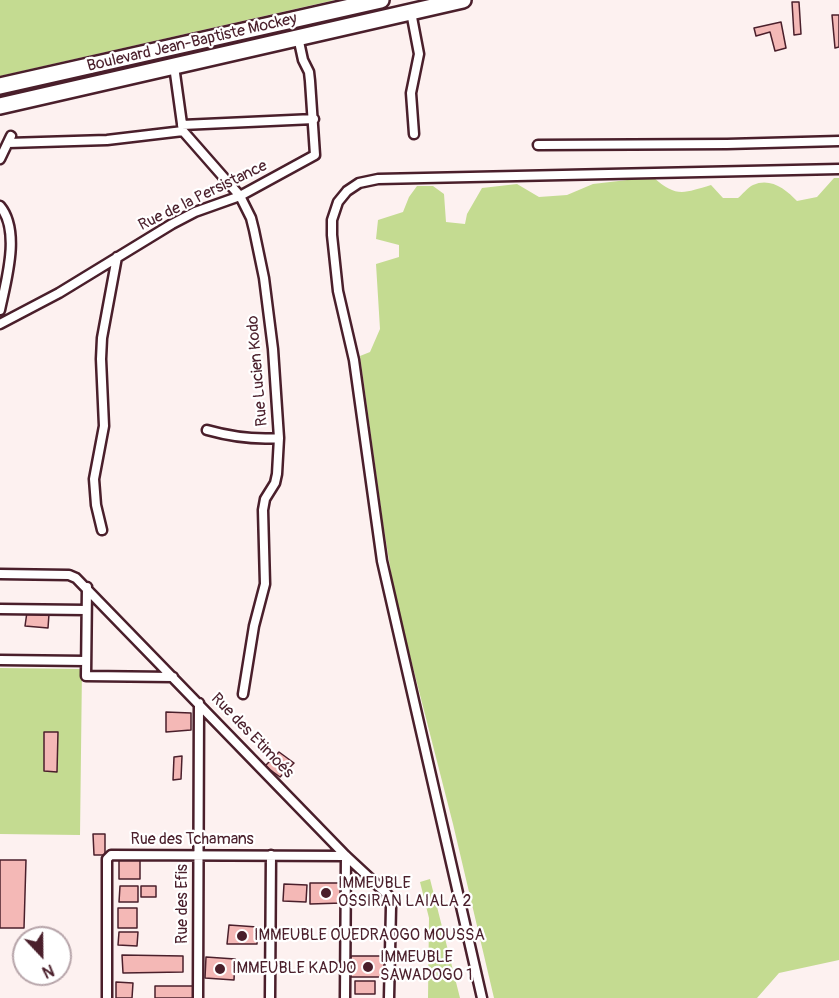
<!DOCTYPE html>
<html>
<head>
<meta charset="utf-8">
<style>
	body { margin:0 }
	#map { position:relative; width:839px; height:998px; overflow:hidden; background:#fdf1f0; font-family:Pangolin,sans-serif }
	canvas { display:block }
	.north { position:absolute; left:12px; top:926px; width:60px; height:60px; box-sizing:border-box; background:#fff; border:2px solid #b7a5aa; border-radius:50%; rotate:158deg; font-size:16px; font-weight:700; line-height:24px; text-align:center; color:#4a1f2b }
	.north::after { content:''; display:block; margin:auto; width:21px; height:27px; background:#4a1f2b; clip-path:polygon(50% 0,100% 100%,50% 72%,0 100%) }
</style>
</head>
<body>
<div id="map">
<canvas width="839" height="998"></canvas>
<div class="north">N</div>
</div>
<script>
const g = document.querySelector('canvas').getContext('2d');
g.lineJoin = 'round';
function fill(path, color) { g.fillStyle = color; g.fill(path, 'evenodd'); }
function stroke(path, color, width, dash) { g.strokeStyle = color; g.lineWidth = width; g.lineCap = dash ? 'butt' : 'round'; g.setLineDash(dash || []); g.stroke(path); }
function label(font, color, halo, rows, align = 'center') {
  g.font = font + ' Pangolin,sans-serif'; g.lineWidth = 4.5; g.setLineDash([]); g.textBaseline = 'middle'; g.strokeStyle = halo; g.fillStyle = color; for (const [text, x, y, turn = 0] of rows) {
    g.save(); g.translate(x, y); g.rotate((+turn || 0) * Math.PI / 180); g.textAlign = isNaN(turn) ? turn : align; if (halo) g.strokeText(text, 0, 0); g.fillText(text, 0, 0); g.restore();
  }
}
fill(new Path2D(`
	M0 0H335L0 76Z
	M653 177C676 198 684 193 711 185L723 198H738C742 195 748 187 753 185 770 177 786 189 797 201L817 197 834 178H839V960L779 973 757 998H494L453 824 395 597 383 523 360 356 370 352 380 329 376 264 399 257V245L376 239 378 220 403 212 409 197 417 186H433L444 194 446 222 465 224 467 214 482 188 517 184 539 197 567 195 593 184Z
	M0 668 82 669 80 835 0 834Z
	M430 879 460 998H428L429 918 420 882Z`), '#c4db91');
const building = new Path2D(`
	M792 2H799L801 34 794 35Z
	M832 15H839V47L835 48Z
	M781 22 786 48 775 51 770 32 756 36 754 28Z
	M27 612 49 614 48 628 25 626Z
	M166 712 191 713V730L166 732Z
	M44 732H58L57 772 44 771Z
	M279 752 294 763 280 777 265 766Z
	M182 756 181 779 173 780 174 757Z
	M93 834H105V855H94Z
	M0 860H26L24 928H0Z
	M119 860H140V879H119Z
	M310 883H342V903L310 904Z
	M284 884 307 885 306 902 283 901Z
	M120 886H138V902H119Z
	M141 886H156V897H141Z
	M118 908H137V928H118Z
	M229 925 257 927V944H227Z
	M119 932H138L137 946 118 945Z
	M122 955 183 956V972L123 973Z
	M351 956H385V977H351Z
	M206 957 235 959 234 980 205 978Z
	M355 981H375V994H355Z
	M116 982 133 983 132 998H116Z
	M155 986H194L193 998H155Z`);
fill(building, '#f4b8b6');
stroke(building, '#4a1f2b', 1.5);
const street = new Path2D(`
	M411 12 419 54 411 93 414 134
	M174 66 183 131 240 196 251 218 254 230 264 278 273 349 279 438 277 474 275 483 265 499 263 510 265 584 254 626 243 694
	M182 125 314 119
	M8 143 107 140 183 131
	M538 145 727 144 839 141
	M0 159 11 136
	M0 206C21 231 6 281 0 310
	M0 324 59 293 172 224 195 212 240 196 315 155 310 81 309 72 303 60 298 37
	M207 430C232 437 253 440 279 438
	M102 530 96 505 94 479 104 426 101 359 102 338 117 257
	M0 574 69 575 76 578 346 856 388 895 391 907 389 998
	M87 587 86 676 173 677
	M0 609 86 610
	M0 660 86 661
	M107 998V859L111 855 346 856 345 998
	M198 998 199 703
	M270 998 271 855
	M482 998 382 561 354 360 338 291 332 235V220L338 202 347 191 359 183 378 179 839 169`);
const highway = new Path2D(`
	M0 86 381 0
	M0 106 463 0`);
stroke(street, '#4a1f2b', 13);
stroke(highway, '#4a1f2b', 20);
stroke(street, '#fff', 8);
stroke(highway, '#fff', 15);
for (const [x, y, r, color] of [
	[326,893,6,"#4a1f2b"],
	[242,936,6,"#4a1f2b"],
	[368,967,6,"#4a1f2b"],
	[220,969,6,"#4a1f2b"]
]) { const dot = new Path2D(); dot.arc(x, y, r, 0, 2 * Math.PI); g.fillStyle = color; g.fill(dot); stroke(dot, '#fff', 2); }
label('16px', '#4a1f2b', '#fff', [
	["Boulevard Jean-Baptiste Mockey",192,43,-13],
	["Rue de la Persistance",203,196,-26],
	["Rue Lucien Kodo",258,371,-95],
	["Rue des Etimoés",252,736,46],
	["Rue des Tchamans",192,840],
	["Rue des Efis",183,904,-90]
]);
label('16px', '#4a1f2b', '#fff', [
	["IMMEUBLE",338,884],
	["OSSIRAN LAIALA 2",338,902],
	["IMMEUBLE OUEDRAOGO MOUSSA",254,936],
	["IMMEUBLE",380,958],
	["SAWADOGO 1",380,976],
	["IMMEUBLE KADJO",232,969]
], 'left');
</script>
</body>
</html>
